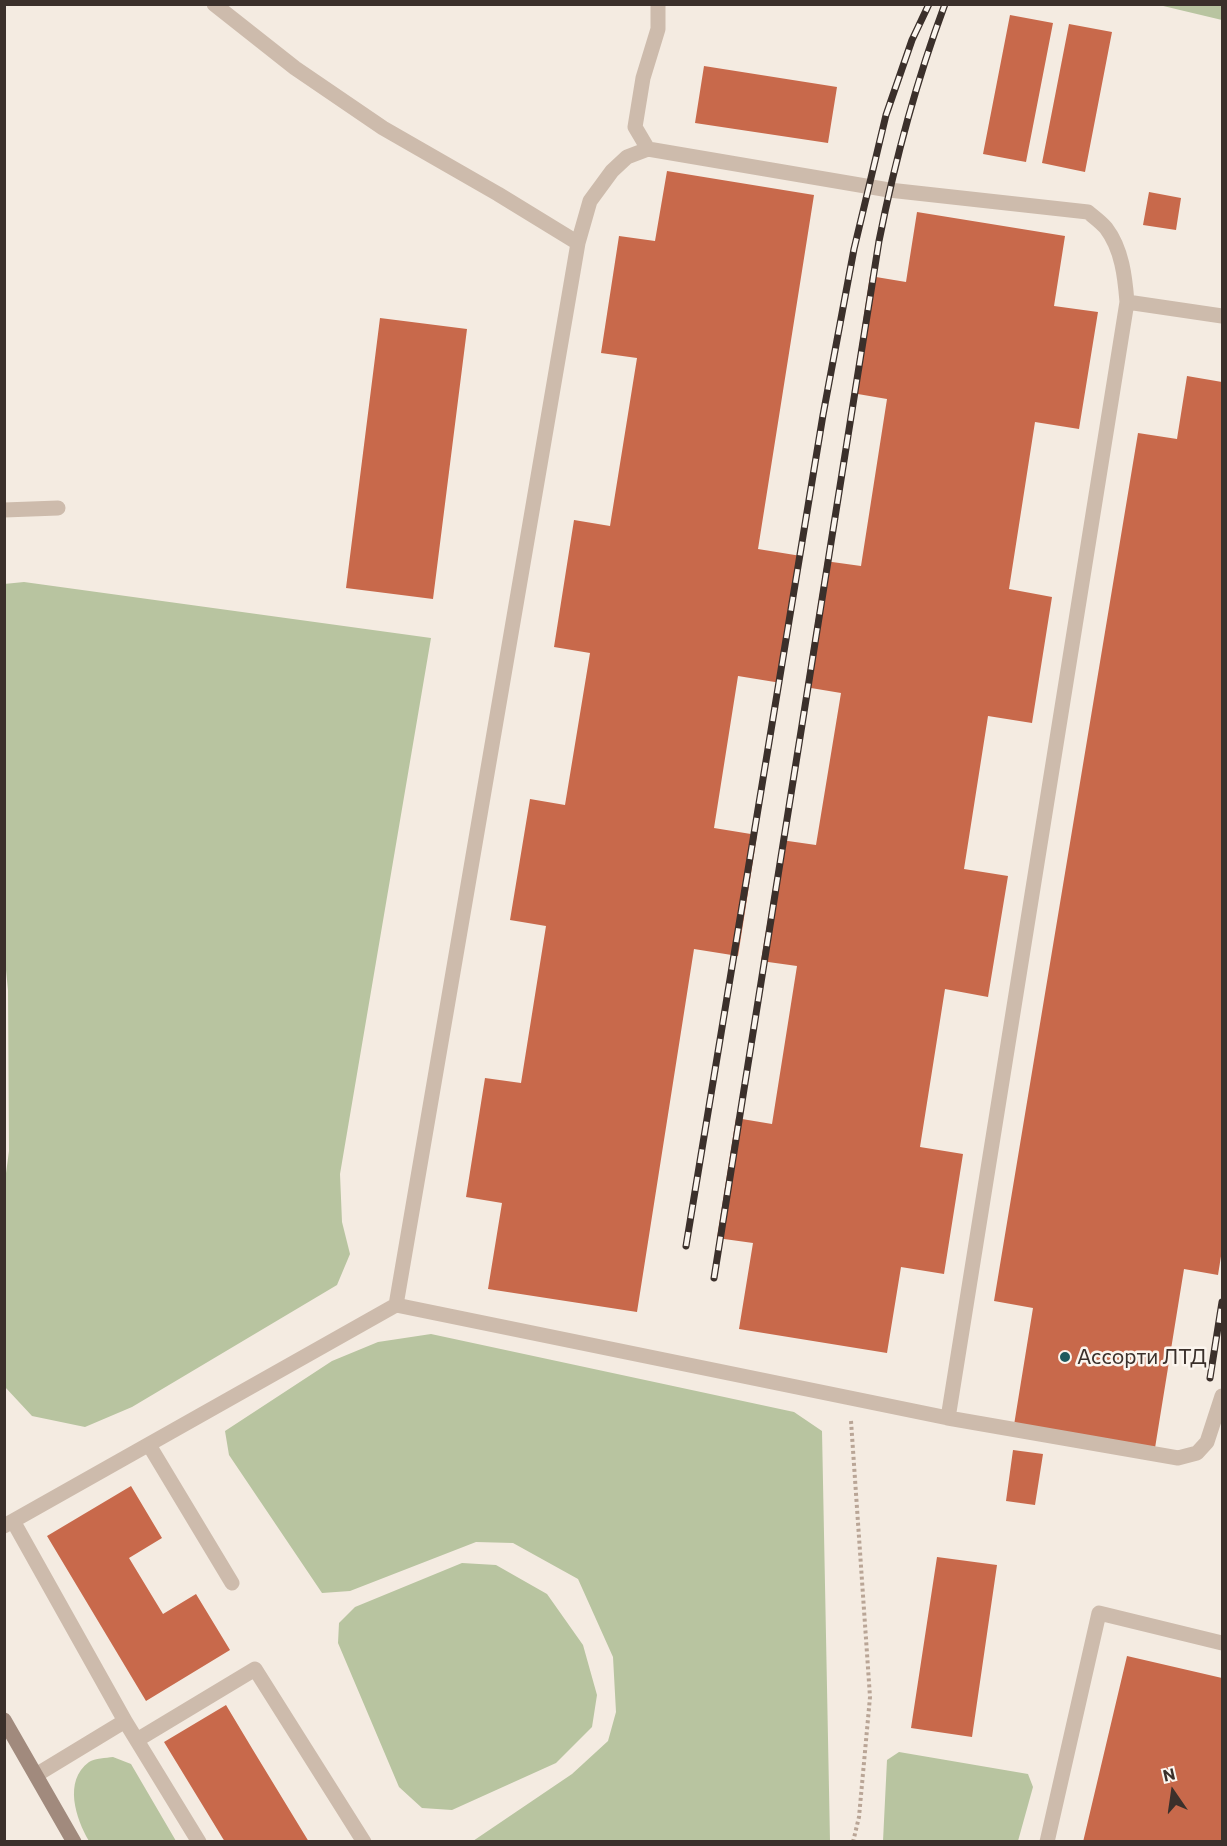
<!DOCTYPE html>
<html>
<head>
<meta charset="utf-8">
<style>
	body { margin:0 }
	#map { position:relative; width:1227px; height:1846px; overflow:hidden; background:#f4ebe1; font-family:Commissioner,sans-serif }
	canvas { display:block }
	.frame { position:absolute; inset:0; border:6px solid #3b302b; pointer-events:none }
	.north { position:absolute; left:1143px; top:1762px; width:60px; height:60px; -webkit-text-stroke:4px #fbf5ee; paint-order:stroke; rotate:347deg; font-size:16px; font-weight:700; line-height:24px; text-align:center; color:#3b302b }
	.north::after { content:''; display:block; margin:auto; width:21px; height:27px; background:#3b302b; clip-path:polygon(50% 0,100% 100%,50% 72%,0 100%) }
</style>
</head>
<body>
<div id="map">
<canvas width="1227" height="1846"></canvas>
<div class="frame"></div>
<div class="north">N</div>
</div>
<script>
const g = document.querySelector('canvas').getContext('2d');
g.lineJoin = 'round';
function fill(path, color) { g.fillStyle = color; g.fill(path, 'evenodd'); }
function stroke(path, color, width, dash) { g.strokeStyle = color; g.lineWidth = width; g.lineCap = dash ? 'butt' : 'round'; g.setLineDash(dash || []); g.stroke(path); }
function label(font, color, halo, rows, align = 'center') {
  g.font = font + ' Commissioner,sans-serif'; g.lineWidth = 5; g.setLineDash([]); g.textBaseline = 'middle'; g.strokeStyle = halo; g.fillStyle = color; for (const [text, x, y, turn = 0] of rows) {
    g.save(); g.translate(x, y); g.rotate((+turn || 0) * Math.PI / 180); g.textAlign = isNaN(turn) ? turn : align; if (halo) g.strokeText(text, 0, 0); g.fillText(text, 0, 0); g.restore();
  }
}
fill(new Path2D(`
	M1159 5H1222V20Z
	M24 582 431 638 340 1174 342 1222 350 1254 337 1285 132 1407 85 1427 32 1416 5 1387 4 1188 9 1151 8 990 4 950V584Z
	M431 1334 794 1412 822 1431 830 1841H473L572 1774 608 1741 616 1712 613 1657 578 1579 513 1543 476 1542 350 1591 322 1593 229 1455 225 1431 332 1361 378 1342Z
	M462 1563 496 1565 547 1594 583 1645 597 1695 592 1727 556 1763 452 1810 422 1808 399 1787 338 1643 339 1623 355 1607Z
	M899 1752 1028 1774 1033 1787 1018 1841H883L887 1760Z
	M113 1757 131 1764 176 1841H89C76 1819 63 1781 89 1762 95 1758 106 1758 113 1757Z`), '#b8c4a0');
fill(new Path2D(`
	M1010 15 1053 23 1026 162 983 154Z
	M1069 24 1112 32 1085 172 1042 163Z
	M704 66 837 87 828 143 695 123Z
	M667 171 814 195 758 549 801 556 781 683 738 676 714 828 757 835 738 956 694 949 637 1312 488 1289 502 1203 466 1197 485 1078 521 1083 546 926 510 920 530 799 565 805 590 653 554 647 574 520 610 526 637 358 601 353 619 236 655 241Z
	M1149 192 1181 198 1176 230 1143 225Z
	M917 212 1065 236 1054 306 1098 312 1079 429 1035 422 1009 589 1052 597 1032 723 988 716 964 869 1008 876 988 997 945 989 920 1147 963 1154 944 1274 901 1267 887 1353 739 1329 753 1243 717 1238 736 1118 772 1124 797 966 761 961 781 840 816 845 841 693 805 687 825 561 861 566 887 399 852 393 870 276 906 282Z
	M380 318 467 329 433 599 346 588Z
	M1187 376 1222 382V1250L1218 1275 1184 1269 1155 1448 1014 1425 1033 1308 994 1301 1138 433 1177 439Z
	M1013 1450 1043 1454 1035 1505 1006 1501Z
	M131 1486 162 1538 129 1558 163 1614 196 1594 230 1650 146 1701 47 1536Z
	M937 1557 997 1565 972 1737 911 1728Z
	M1127 1656 1222 1678V1842H1083Z
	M226 1705 253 1750 309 1842H225L164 1742Z`), '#c8694b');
stroke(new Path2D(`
	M851 1421 870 1697 859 1817 853 1842`), '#b9a596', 4, [3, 3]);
stroke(new Path2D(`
	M214 4 295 68 383 128 498 194 578 243
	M648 149 635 127 643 78 658 29V4
	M1127 302 1222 316
	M4 510 58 508
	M396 1305 578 243 590 201 612 171 627 157 648 149 889 190 1088 212C1094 217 1101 222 1106 228 1122 249 1125 277 1127 302L948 1418
	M149 1445 232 1583
	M13 1521 125 1721 199 1842
	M4 1526 396 1305 948 1418 1178 1458 1197 1453 1207 1442 1222 1396
	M137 1740 255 1669 364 1842
	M36 1775 125 1721
	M1047 1842 1099 1613 1222 1643`), '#cdbbac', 15);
stroke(new Path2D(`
	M4 1720 74 1842`), '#a18a7d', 15);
const rail = new Path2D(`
	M686 1246 823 415 854 249 886 115 912 40 929 4
	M714 1278 879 241C895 160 916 82 945 4
	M1210 1378 1222 1302`);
stroke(rail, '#3b302b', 7);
stroke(rail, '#fbf5ee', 4.5, [14]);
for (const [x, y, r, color] of [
	[1065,1357,6,"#1f5a5e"]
]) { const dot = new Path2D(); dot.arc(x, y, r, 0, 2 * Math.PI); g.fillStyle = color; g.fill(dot); stroke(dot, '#fbf5ee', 2); }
label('21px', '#3b302b', '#fbf5ee', [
	["Ассорти ЛТД",1077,1357]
], 'left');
</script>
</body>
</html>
